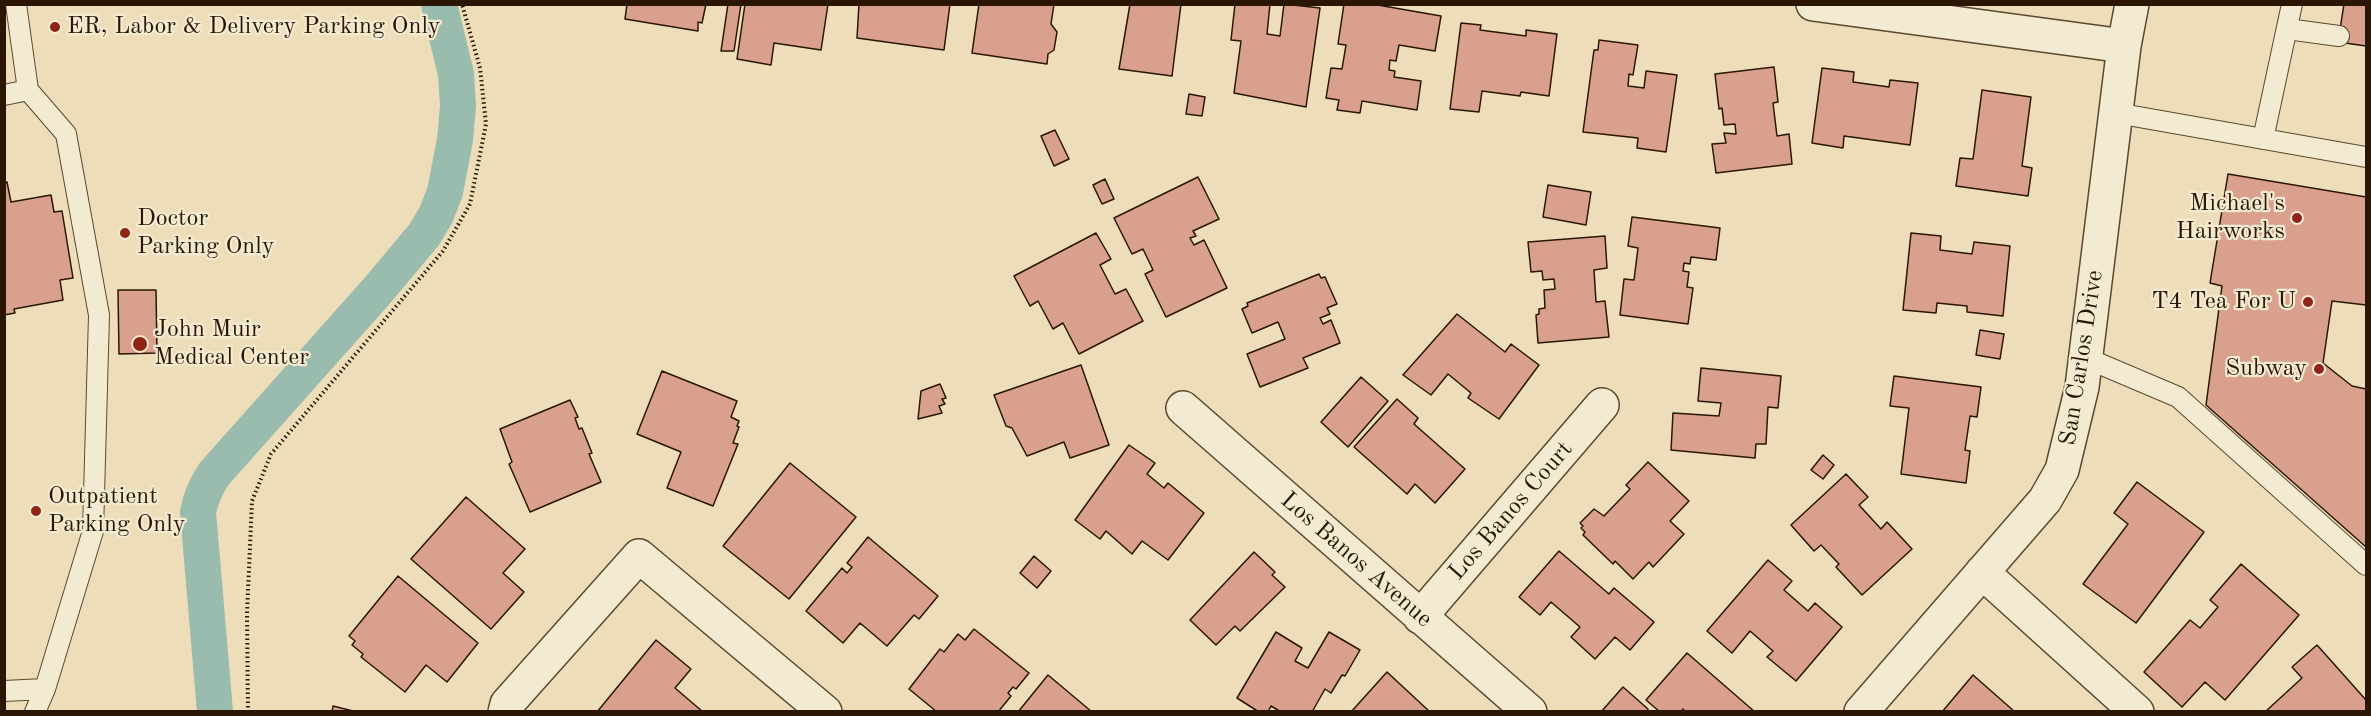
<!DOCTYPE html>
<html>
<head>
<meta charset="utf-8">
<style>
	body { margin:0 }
	#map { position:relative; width:2371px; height:716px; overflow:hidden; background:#eddeb9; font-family:"Old Standard TT",serif }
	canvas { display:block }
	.frame { position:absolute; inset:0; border:6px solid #2a1602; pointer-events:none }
</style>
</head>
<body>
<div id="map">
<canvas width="2371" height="716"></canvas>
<div class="frame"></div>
</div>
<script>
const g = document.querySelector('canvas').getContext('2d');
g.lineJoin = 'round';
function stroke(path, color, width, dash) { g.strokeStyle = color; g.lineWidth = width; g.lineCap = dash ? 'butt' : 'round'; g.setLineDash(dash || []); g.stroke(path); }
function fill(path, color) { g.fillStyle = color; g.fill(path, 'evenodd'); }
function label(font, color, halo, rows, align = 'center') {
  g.font = font + ' "Old Standard TT",serif'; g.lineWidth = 4.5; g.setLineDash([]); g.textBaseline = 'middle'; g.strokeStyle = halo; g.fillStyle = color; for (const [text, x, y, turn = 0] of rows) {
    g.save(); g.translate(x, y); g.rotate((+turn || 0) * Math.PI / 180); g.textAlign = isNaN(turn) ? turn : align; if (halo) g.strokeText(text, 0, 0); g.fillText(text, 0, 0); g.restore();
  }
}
stroke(new Path2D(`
	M215 712 198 512C201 497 206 486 214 474L377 291 424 235 436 215 445 192 455 140 458 106 456 74 439 4`), '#99bcae', 36);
const building = new Path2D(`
	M627 4H706L702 23 698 22V31L625 19Z
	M728 4H741L734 51H721Z
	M745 4H828L821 50 774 43 771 65 737 59Z
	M859 4H950L944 50 857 38Z
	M979 4H1054L1051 24 1057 32 1054 50 1048 54 1047 64 972 53Z
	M1130 4H1181L1172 76 1119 69Z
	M1235 4H1270L1267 34 1280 36 1284 4 1320 8 1306 107 1234 93 1241 41 1231 40Z
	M1344 4H1372L1441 16 1435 51 1399 45 1396 61 1390 60 1389 70 1395 71 1394 77 1421 81 1417 110 1362 101 1360 113 1337 110 1339 100 1326 98 1331 68 1342 69 1346 45 1338 44Z
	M2344 4H2366V46L2338 42Z
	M1461 23 1481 25 1480 30 1526 36V30L1557 34 1549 96 1521 92 1520 96 1482 91 1479 112 1450 109Z
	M1599 40 1638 45 1633 75 1629 74 1628 86 1644 88 1646 71 1677 75 1666 152 1637 148 1638 138 1583 132 1594 50H1598Z
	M1774 67 1778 102 1773 103 1777 136 1789 134 1792 164 1716 173 1712 144 1726 143 1724 133 1736 134 1735 124 1724 125 1722 108 1719 109 1715 74Z
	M1822 68 1854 72 1853 82 1889 87 1890 80 1918 83 1910 145 1844 136 1843 148 1812 143Z
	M1982 90 2031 97 2022 166 2032 168 2028 196 1956 186 1960 158 1973 159Z
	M1189 94 1205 97 1202 116 1186 114Z
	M1055 130 1069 159 1054 166 1041 136Z
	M2228 174 2366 197V305L2332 301 2323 363 2352 386 2366 389V547L2206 405 2222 286 2210 283Z
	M1198 177 1219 219 1193 231 1196 236 1190 238 1194 245 1204 240 1227 288 1166 317 1145 274 1153 270 1143 249 1132 254 1114 218Z
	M1105 179 1114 199 1102 204 1093 185Z
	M7 182 11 202 51 195 54 212 62 211 73 278 60 280 63 300 14 309 15 313 4 315V183Z
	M1548 185 1591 192 1586 225 1543 217Z
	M1632 217 1720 228 1716 260 1691 257 1690 264 1684 263 1683 271 1689 272 1687 287 1693 288 1688 324 1620 315 1624 279 1634 280 1638 248 1628 246Z
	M1096 233 1111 259 1100 265 1115 294 1126 289 1143 321 1079 354 1063 323 1053 329 1038 301 1030 306 1014 276Z
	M1911 233 1941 236 1940 250 1972 254 1974 242 2010 246 2003 316 1967 312V306L1937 303 1936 313 1903 310Z
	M1605 236 1607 268 1594 270 1596 302 1605 301 1609 337 1538 343 1536 315 1539 314V309L1545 308 1544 290 1555 289 1554 279 1543 280 1542 271 1531 272 1528 242Z
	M1319 274 1321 278 1325 277 1337 304 1327 308 1330 314 1320 318 1323 324 1331 320 1340 343 1303 358 1308 368 1260 387 1247 354 1285 339 1278 322 1252 333 1242 309 1248 306 1247 303Z
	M118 290H156L157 353 119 354Z
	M1457 314 1505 352 1511 344 1539 365 1499 419 1468 398 1471 393 1448 374 1431 395 1403 375Z
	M1980 330 2004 334 2000 359 1976 355Z
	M1081 365 1109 445 1070 458 1064 442 1027 456 1012 428 1006 426 994 395Z
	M1701 368 1781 376 1778 408 1768 407 1766 444H1756L1755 458 1671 450 1673 413 1719 416 1721 403 1698 401Z
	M662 371 737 401 731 417 739 421 737 426 739 427 733 443 738 444 713 506 667 488 681 452 637 434Z
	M1894 376 1981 387 1977 417 1970 416 1965 450 1970 451 1966 483 1901 474 1909 408 1890 406Z
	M1361 377 1388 401 1348 447 1321 422Z
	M940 384 946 398 942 399 945 404 939 406 942 413 918 419 921 391Z
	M1397 399 1418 418 1414 424 1465 469 1435 503 1415 484 1407 494 1354 447Z
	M570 400 578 417 575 418 579 429 582 428 592 453 589 454 601 482 530 512 509 464 512 462 500 429Z
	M1129 445 1155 463 1147 474 1164 488 1168 483 1204 513 1168 560 1142 541 1132 554 1106 531 1100 539 1075 520Z
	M1823 455 1834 465 1823 479 1811 470Z
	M1648 462 1689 501 1670 521 1684 534 1653 567 1649 562 1633 579 1615 561 1613 564 1583 535 1585 532 1581 528 1583 526 1580 523 1594 509 1604 516 1630 489 1626 485Z
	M790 463 856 517 789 599 723 546Z
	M1846 474 1868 497 1859 505 1881 529 1887 522 1912 549 1862 595 1836 567 1839 564 1821 545 1814 551 1791 525Z
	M2137 482 2204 532 2136 623 2083 584 2128 524 2114 513Z
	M466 497 525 549 503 573 524 592 491 629 411 559Z
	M868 537 938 596 919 619 914 615 887 646 860 623 843 643 806 611 842 568 847 573 852 567 847 563Z
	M1559 551 1609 594 1614 588 1654 622 1630 650 1615 637 1595 659 1571 637 1580 627 1551 602 1540 615 1519 597Z
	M1254 552 1275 572 1272 575 1285 587 1240 631 1235 626 1216 645 1190 620Z
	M1034 556 1051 571 1037 588 1020 573Z
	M1768 560 1792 581 1784 590 1808 611 1815 603 1842 627 1796 681 1767 657 1773 651 1750 631 1732 653 1707 631Z
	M2241 564 2299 615 2225 700 2205 682 2182 707 2144 672 2190 620 2200 628 2218 607 2210 600Z
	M398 576 478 643 447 682 426 665 405 692 361 657 363 654 352 645 355 641 349 636Z
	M974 629 1029 673 1016 689 1013 687 1008 693 1011 696 998 712H937L909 689 940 649 944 652 958 634 965 640Z
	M1276 632 1302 648 1295 661 1308 668 1329 632 1360 650 1345 676 1342 675 1331 693 1325 689 1312 712H1281L1271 706 1268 712H1259L1237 698Z
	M656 640 691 669 675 688 703 712H597Z
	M2317 645 2366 700V712H2265L2302 678 2292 667Z
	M1687 653 1755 712H1685L1683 709 1681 712H1660L1646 700Z
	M1387 672 1430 712H1351Z
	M1048 675 1092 712H1018Z
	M1973 675 2015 712H1942Z
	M1623 687 1648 709 1646 712H1601Z
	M333 706 353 711 332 712Z`);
fill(building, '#daa08e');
stroke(building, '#2a1602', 1.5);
const service = new Path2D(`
	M2287 29 2339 36
	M4 95 28 90
	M2116 113 2366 157
	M2263 139 2292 4
	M2086 358 2178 397 2366 565
	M4 691 45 689 93 531 99 315 66 134 28 90 16 4
	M35 712 45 689`);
const minor = new Path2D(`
	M1813 4 2124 46
	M1183 408 1530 712
	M1982 572 2137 712
	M1420 617 1602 405
	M505 712 507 704 639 556 825 712
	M1861 712 2045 500 2062 470 2082 387 2124 46 2132 4`);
stroke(service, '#5b4830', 22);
stroke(minor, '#5b4830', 36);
stroke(new Path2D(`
	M248 712 247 614 252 501 271 454 443 251 470 204 486 124 480 68 462 4`), '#2a1602', 4, [1.5, 3]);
stroke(service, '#f3ead2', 20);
stroke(minor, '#f3ead2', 33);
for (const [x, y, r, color] of [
	[55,27,6,"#8f2418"],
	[2297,218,6,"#8f2418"],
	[125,233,6,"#8f2418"],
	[2308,302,6,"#8f2418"],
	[140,344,8,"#8f2418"],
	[2319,369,6,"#8f2418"],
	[36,511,6,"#8f2418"]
]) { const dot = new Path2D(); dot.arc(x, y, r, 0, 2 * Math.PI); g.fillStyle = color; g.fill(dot); stroke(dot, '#f3ead2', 2); }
label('24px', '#2a1602', '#f3ead2', [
	["ER, Labor & Delivery Parking Only",67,27],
	["Michael's",2285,204,"right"],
	["Hairworks",2285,232,"right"],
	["Doctor",137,219],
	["Parking Only",137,247],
	["T4 Tea For U",2296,302,"right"],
	["John Muir",154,330],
	["Medical Center",154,358],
	["Subway",2307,369,"right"],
	["Outpatient",48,497],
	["Parking Only",48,525]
], 'left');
label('24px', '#2a1602', '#f3ead2', [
	["San Carlos Drive",2082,358,-81],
	["Los Banos Court",1511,511,-49],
	["Los Banos Avenue",1356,560,41]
]);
</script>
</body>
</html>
